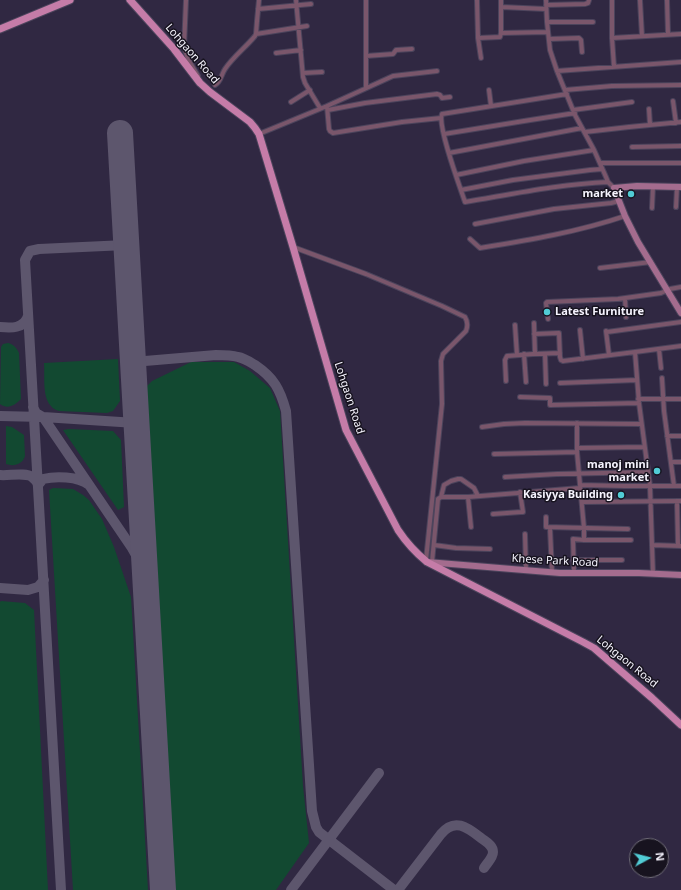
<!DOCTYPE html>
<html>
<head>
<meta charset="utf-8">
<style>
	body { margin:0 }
	#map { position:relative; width:681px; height:890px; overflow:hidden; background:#302842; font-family:"Noto Sans",sans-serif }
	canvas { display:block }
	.north { position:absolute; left:629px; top:838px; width:40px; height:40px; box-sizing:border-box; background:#17131f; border:1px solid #706d78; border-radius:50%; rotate:83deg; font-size:11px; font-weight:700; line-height:16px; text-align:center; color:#f5f3fd }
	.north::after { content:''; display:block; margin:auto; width:14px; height:18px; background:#51ccd5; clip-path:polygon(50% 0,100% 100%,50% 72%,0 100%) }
</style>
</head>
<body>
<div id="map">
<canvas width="681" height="890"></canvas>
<div class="north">N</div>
</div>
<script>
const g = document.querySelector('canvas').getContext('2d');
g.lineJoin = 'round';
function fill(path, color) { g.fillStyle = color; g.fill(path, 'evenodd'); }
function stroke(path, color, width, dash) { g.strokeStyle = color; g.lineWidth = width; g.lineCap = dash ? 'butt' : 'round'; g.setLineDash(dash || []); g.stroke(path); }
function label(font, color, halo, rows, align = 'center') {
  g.font = font + ' "Noto Sans",sans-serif'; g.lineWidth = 3; g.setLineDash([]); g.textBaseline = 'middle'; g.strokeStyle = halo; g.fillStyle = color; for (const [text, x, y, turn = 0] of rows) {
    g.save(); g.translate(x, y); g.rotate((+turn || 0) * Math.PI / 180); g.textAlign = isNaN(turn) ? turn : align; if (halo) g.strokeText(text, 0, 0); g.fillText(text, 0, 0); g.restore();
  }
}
fill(new Path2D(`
	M8 343C13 344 17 348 19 353L21 399C15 405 8 410 0 404L1 347 3 344Z
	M118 359 120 401 113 411 107 413 59 411C56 410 53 409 51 406 42 397 45 376 44 363Z
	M191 362H234L250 371 270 388 280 411 303 786 309 843 276 890H175L145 388 152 381Z
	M6 426 12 427 24 435 25 456C23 464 14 467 6 464Z
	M69 429 113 431 121 440 124 507 118 510 63 430Z
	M53 488 73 489 83 495 89 500 102 519 114 547 131 597 148 890H73L49 490Z
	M1 601 25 603 34 610 48 890H0V602Z`), '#124931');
stroke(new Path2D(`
	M0 327C11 328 24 329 28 316
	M133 362 216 355C223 355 231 355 238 357 244 358 250 362 255 365 274 378 280 389 286 411L312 811 316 827 319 832 328 839 394 890
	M33 407 36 413 43 417 132 548 145 571
	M0 416 43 417 136 423
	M0 475C9 476 25 472 32 477 35 479 37 482 38 485L43 479C55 476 78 476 89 485
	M132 548C137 547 141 543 143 537
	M0 588 28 590 38 587 44 580
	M61 890 25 260 30 251 39 249 126 245
	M291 890 379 773
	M398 890 441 834C455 817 468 828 481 838 486 842 493 845 493 852 493 858 487 863 484 868`), '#5d566d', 10);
stroke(new Path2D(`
	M120 133 163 890`), '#5d566d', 26);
const street = new Path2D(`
	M186 0 184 47 188 59 198 76
	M296 0 303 77 305 83 320 108
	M366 0V87
	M477 0 478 38 481 58
	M501 0V7L546 9
	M546 0 547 22 550 50 557 71 575 115 594 150 606 177 608 182 614 188
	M612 0V38L614 67
	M640 0 642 36
	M667 0 668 34
	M546 5 585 4 588 3 589 0
	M501 7V33L548 32
	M258 9 311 4
	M547 22H593
	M256 34 307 26
	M478 38 500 37 501 33
	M612 38 681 34
	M549 39 579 38 581 40 582 52
	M276 53 301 50
	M366 56 393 54 396 50 412 49
	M557 71 681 62
	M303 73 322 72
	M215 85C221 82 221 75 225 69 233 57 246 47 255 36L256 34 257 21 259 0
	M489 90 491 106
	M565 90 612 86 681 85
	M567 94 442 114C437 125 460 187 465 202 513 194 560 184 608 182
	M673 101 676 123
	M291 102 310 90
	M327 106 393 76 437 71
	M649 109 650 125
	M328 110 365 103 437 94 440 95 442 98 450 97
	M573 110 632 102
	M585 132 629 127 681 122
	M259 134 327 106 329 129 330 131 333 133 402 122 441 118
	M444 134 524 121 575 113
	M632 147 681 146
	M449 153 582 128
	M600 163H681
	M456 175 524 161 594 150
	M461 190 513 180 590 170 602 169
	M676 207 677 187
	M652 208 653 186
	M475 224 554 209 611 203 619 201
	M470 239 480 248C529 240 578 232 625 216
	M293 247 366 274 442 306 465 317C468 322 468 326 466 331L443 354 441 361 442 404 426 560
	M600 268 651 262
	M625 298 626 317
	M548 319 546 303 547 302 618 299 661 293 670 289 681 287
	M534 323 535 354
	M515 325 517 355
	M580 330 583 359
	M606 331 609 355
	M607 332 681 322
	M534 334 559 333 560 357 561 360 563 361 635 352 681 346
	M659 349 661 368
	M635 352 639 403 650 486 653 574
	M524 354 526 382
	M545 354 546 384
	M662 378 664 411 674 486
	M506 381 505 360 507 356 533 354 560 353
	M560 383 637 380
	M520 397 550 398V405L639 403
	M638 399H681
	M577 423V452L584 528V540
	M482 427 504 424 525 423 641 424
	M667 436H681
	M577 448 644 447
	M494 454 577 452
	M671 462H681
	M505 477 557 474 648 472
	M580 485 625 486H681
	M441 497H468L580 488
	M468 497 471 527
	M677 501 678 545
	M582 502 681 501
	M493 514 521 512H523L520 492
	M546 517V527L628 529
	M550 528 552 572
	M525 534 526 570
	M434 545 456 548 490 549
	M652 545 681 546
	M573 560H622
	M432 562 438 499 441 497 444 485 451 481 458 479H461L474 488 478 496
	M574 573 573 539 584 540H631`);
const secondary = new Path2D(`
	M681 187 637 186 614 188 625 216 638 242 681 313
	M427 562 560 573H639L681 575`);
const primary = new Path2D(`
	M130 0 174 49 200 83 210 92 250 122 255 128 259 134 293 247 346 430 398 530C406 542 416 553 427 562L583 642 594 648 652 698 681 725
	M0 29 70 0`);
stroke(street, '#4c445c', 6);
stroke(secondary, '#4c445c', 8);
stroke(primary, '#4c445c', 9);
stroke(street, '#7a566b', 4);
stroke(secondary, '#a46c8e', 6);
stroke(primary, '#c57ca8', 7);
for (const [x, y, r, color] of [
	[631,194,4,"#51ccd5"],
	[547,312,4,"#51ccd5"],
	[657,471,4,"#51ccd5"],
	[621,495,4,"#51ccd5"]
]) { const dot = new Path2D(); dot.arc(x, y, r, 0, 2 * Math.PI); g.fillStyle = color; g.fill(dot); stroke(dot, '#17131f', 1.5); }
label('11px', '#f5f3fd', '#17131f', [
	["Lohgaon Road",192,54,49],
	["Lohgaon Road",349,398,72],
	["Khese Park Road",555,561,3],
	["Lohgaon Road",627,662,39]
]);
label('bold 11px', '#f5f3fd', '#17131f', [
	["market",623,194],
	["Latest Furniture",555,312,"left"],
	["manoj mini",649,465],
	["market",649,478],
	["Kasiyya Building",613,495]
], 'right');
</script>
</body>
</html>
